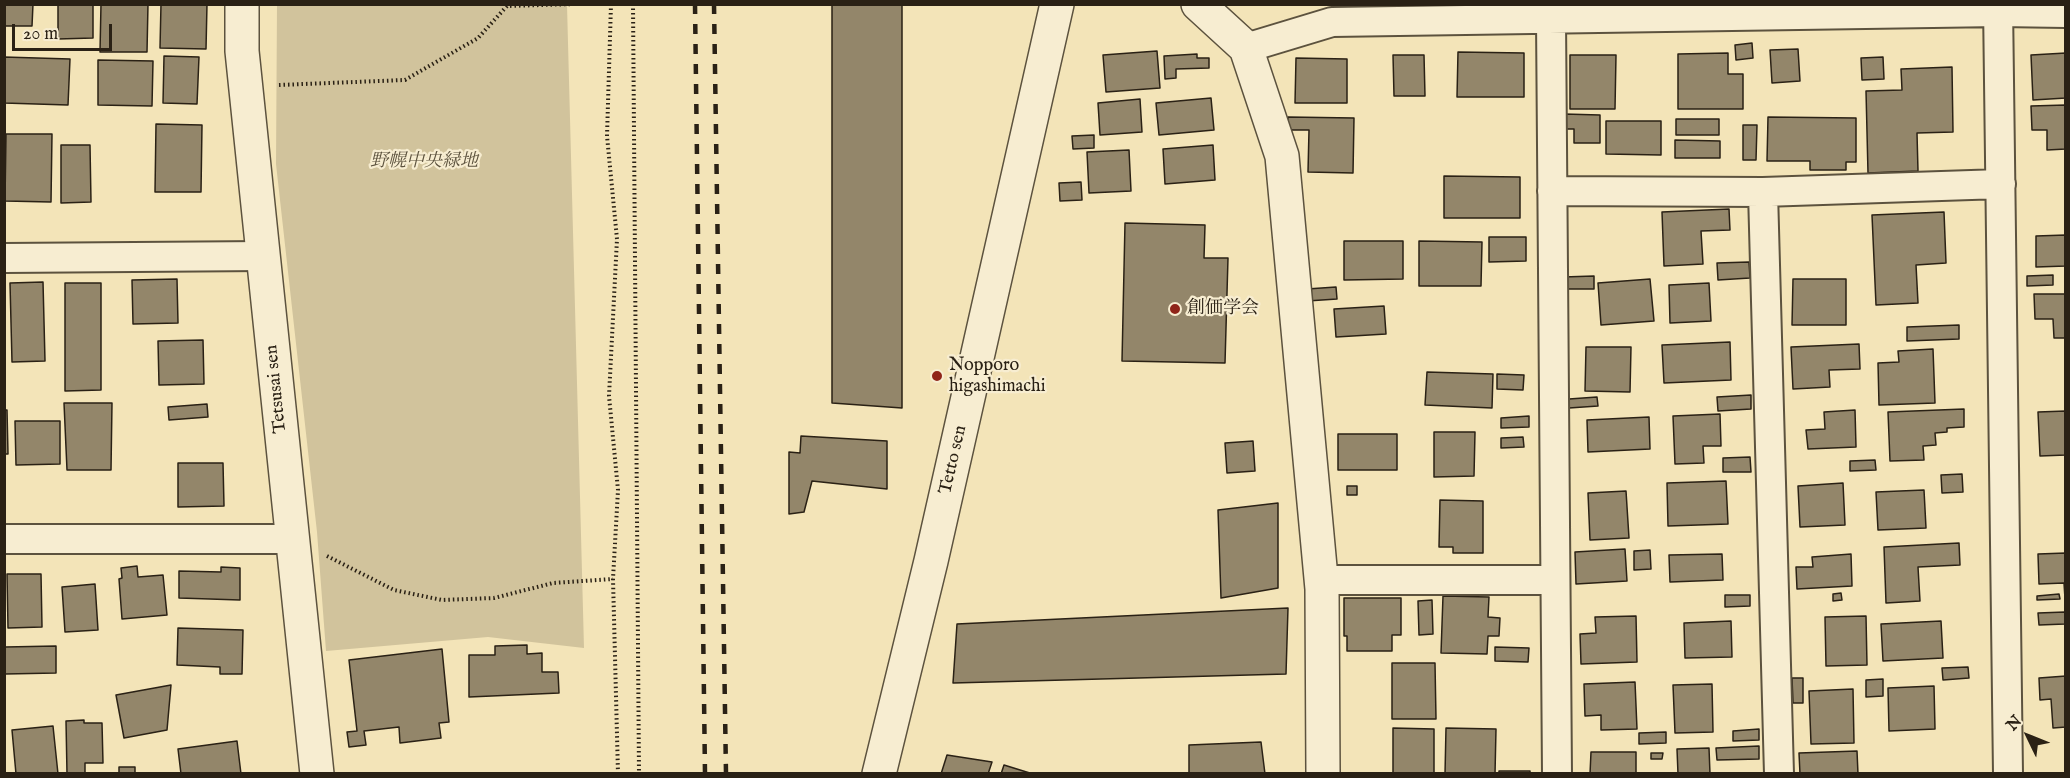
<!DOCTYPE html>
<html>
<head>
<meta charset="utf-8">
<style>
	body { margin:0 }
	#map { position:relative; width:2070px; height:778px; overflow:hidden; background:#f3e4b8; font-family:"IM FELL English",serif }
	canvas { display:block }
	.frame { position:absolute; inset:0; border:6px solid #2a2115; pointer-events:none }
	.north { position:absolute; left:1998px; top:706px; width:60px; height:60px; -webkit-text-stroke:4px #f7edd1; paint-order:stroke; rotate:313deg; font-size:16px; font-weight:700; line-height:24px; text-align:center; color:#2a2115 }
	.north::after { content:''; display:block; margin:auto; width:21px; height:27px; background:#2a2115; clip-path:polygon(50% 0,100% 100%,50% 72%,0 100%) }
	.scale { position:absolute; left:12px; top:24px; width:100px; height:27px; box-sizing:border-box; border:3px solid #2a2115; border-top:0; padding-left:8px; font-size:18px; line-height:21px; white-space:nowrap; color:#2a2115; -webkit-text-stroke:4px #f7edd1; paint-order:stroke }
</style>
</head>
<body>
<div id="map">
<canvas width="2070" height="778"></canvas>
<div class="frame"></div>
<div class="north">N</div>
<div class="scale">20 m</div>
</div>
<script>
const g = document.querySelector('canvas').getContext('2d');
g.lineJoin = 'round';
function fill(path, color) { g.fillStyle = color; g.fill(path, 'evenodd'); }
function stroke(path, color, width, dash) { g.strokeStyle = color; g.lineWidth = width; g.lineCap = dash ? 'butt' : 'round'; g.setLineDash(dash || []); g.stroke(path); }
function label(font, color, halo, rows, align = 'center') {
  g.font = font + ' "IM FELL English","Noto Serif JP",serif'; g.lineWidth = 4.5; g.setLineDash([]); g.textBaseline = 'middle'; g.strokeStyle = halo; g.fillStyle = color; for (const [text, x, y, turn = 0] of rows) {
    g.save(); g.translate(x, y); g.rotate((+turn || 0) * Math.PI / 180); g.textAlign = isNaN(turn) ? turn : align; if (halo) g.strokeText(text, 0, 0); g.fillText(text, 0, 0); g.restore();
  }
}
fill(new Path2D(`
	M277 5H567L584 648 488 637 326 651 317 532 276 164Z`), '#d1c39c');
const building = new Path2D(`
	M4 4H33L32 26H4Z
	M58 4H93V38L58 39Z
	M101 4H148L147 52H100Z
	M161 4H207L206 49 160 48Z
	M832 4H902V408L832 403Z
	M1752 43 1753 58 1736 60 1735 45Z
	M1798 49 1800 81 1772 83 1770 50Z
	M1157 51 1160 88 1106 92 1103 55Z
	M1458 52 1524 53V97H1457Z
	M1728 53V74H1743V109H1678V54Z
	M2066 53V98L2033 100 2031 55Z
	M1197 54V58H1209V68L1176 69V78L1165 79 1164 56Z
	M1393 55H1424L1425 96H1394Z
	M1570 55H1616L1615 109H1570Z
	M164 56 199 57 197 104 163 103Z
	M4 57 70 59 68 105 4 103Z
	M1883 57 1884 79 1862 80 1861 58Z
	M1296 58 1347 59V103H1295Z
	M98 60 153 61 152 106 98 105Z
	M1952 67 1953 132 1917 133 1918 171 1868 173 1866 91 1902 90 1901 69Z
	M1211 98 1214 130 1159 135 1156 103Z
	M1140 99 1142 132 1100 135 1098 103Z
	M2066 105V149L2047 150V130H2032L2031 106Z
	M1564 114 1600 115V143H1574V129H1564Z
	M1288 117 1354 118 1353 173 1308 172 1309 130H1287Z
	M1768 117 1856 118V162H1846V170H1810V161H1767Z
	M1676 119H1719V135H1676Z
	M1606 121H1661V155L1606 154Z
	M156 124 202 125 201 192H155Z
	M1743 125H1757L1756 160H1743Z
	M6 134H52L51 202 5 201Z
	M1094 135V148L1073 149 1072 136Z
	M1675 140 1720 141V158H1675Z
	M61 145H90L91 202 61 203Z
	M1213 145 1215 180 1165 184 1163 149Z
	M1129 150 1131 191 1089 193 1087 152Z
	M1444 176 1520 177V218H1444Z
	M1081 182 1082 200 1060 201 1059 183Z
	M1729 209 1730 230 1701 231 1703 264 1664 266 1662 212Z
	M1944 212 1946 263 1916 265 1918 303 1876 305 1872 215Z
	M1125 223 1205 225 1204 258H1228L1225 363 1122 361Z
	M2066 235V266L2036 267V236Z
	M1489 237H1526V261L1489 262Z
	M1344 241H1403V279L1344 280Z
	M1419 241 1482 242 1481 286H1419Z
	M1749 262 1750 278 1718 280 1717 263Z
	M2053 275V285L2027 286V276Z
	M1594 276V289H1563V277Z
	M177 279 178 323 133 324 132 280Z
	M1650 279 1654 321 1601 325 1598 283Z
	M1793 279H1846V325H1792Z
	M43 282 45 361 12 362 10 283Z
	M65 283H101V390L65 391Z
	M1709 283 1711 321 1670 323 1669 285Z
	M1336 287 1337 299 1307 301V289Z
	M2034 294H2066V338H2054L2053 319H2035Z
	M1384 306 1386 334 1336 337 1334 309Z
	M1959 325V339L1907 341V327Z
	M203 340 204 384 159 385 158 341Z
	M1730 342 1731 380 1664 383 1662 345Z
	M1859 344 1860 369 1829 370 1830 387 1793 389 1791 347Z
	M1586 347H1631L1630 392 1585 391Z
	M1933 349 1935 403 1879 405 1878 363 1899 362 1898 351Z
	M1427 372 1493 374 1492 408 1425 405Z
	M1497 374 1524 375 1523 390 1497 389Z
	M1751 395V409L1718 411 1717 397Z
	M1597 397 1598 406 1569 408V399Z
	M64 403H112L111 470H67Z
	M207 404 208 417 169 420 168 407Z
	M1964 409V427L1947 428V432L1935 433 1936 445 1923 446 1924 460 1890 461 1888 412Z
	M4 410H7L8 454H4Z
	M1855 410 1856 447 1808 449 1806 430 1825 429 1824 412Z
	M2066 411V455L2040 456 2038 412Z
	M1720 414 1721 446H1703L1704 463 1675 464 1673 416Z
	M1529 416V427L1501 428V418Z
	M1649 417 1650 449 1588 452 1587 420Z
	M15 421H60V464L16 465Z
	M1434 432H1475L1474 476 1434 477Z
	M1338 434H1397V470H1338Z
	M801 436 887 441V489L812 481 804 512 789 514V452L800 453Z
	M1523 437 1524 447 1501 448V438Z
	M1253 441 1255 471 1227 473 1225 443Z
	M1750 457 1751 472H1723V458Z
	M1875 460 1876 470 1850 471V461Z
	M178 463H223L224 506 178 507Z
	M1962 474 1963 492 1942 493 1941 475Z
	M1726 481 1728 524 1668 526 1667 483Z
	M1843 483 1845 525 1800 527 1798 486Z
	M1347 486H1357V495H1347Z
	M1924 490 1926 528 1878 530 1876 492Z
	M1626 491 1629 538 1590 540 1588 493Z
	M1440 500 1483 501V553H1453V547H1439Z
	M1278 503V588L1221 598 1218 510Z
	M1959 543 1960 565 1918 567 1920 601 1886 603 1884 547Z
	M1625 549 1627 581 1576 584 1575 552Z
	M1650 550 1651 569 1634 570V551Z
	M2066 553V599H2065L2064 583 2039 584 2038 554Z
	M1722 554 1723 580 1670 582 1669 555Z
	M1851 554 1852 586 1797 589 1796 567H1813L1812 557Z
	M137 566 138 577 163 575 167 615 122 619 119 579 122 578 121 568Z
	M221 567 240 568V600L179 598V571L221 572Z
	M7 574H41L42 627 8 628Z
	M95 584 98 630 65 632 62 587Z
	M1841 593 1842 600 1833 601V594Z
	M2059 594 2060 599 2037 600V596Z
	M1725 595H1750V606L1725 607Z
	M1443 596 1489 597 1488 617 1500 618 1499 636H1488L1487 654 1441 653Z
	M1344 598H1401V635H1392V651H1347V636H1344Z
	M1432 600 1433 634 1419 635 1418 601Z
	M1288 608 1286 674 953 683 957 624Z
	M2065 612V624L2039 625 2038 613Z
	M1636 616 1637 662 1581 664 1580 634 1596 633 1595 617Z
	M1866 616 1867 665 1826 666 1825 617Z
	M1731 621 1732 657 1685 658 1684 623Z
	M1941 621 1943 658 1883 661 1881 624Z
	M178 628 243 630 242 674H220V667L177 665Z
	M527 645V654L542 653V672H558L559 693 469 697V655H495V646Z
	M56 646V673L5 674V647Z
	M1495 647 1529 648 1528 662 1495 661Z
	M442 649 449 722 439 723 441 738 400 743 399 727 364 731 366 745 349 747 347 732 357 731 349 660Z
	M1392 663H1435L1436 719H1392Z
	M1968 667 1969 678 1943 680 1942 668Z
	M2066 676V727L2053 728 2051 699 2040 700 2039 678Z
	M1792 678H1803V703H1793Z
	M1883 679V696L1866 697V680Z
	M1635 682 1637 729 1601 730V715L1585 716 1584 684Z
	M1712 684 1713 732 1675 733 1673 685Z
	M171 685 167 730 124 738 116 695Z
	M1934 686 1935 729 1889 731 1888 688Z
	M1853 689 1854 743 1811 744 1809 691Z
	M84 720V723H102L103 763H85V774H67L66 721Z
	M53 726 58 774H16L12 730Z
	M1393 728 1434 729V774H1393Z
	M1446 728 1496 729 1495 774H1445Z
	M1759 729V740L1733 741V731Z
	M1666 732V743L1639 744V733Z
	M237 741 241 774H181L178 749Z
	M1261 742 1265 774H1189V745Z
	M1759 746V759L1717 760 1716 748Z
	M1709 748 1710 774H1678L1677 749Z
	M1857 751 1858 774H1800L1799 753Z
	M1591 752H1636V774H1590Z
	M1651 753H1663L1662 759H1651Z
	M947 755 992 762 988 774H941Z
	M1004 765 1033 774H1001Z
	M119 767H135V774H119Z
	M1499 771H1530V774H1499Z`);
fill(building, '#93866a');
stroke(building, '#2a2115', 1.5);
const minor = new Path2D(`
	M1998 4 2008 774
	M1551 19 1557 774
	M1246 48 1332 22 1999 12 2066 13
	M1552 191 1763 192 2001 184
	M1763 192 1779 774
	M4 258 264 256
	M4 539H293
	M1320 580H1555`);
const tertiary = new Path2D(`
	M242 4V51L317 774
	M1198 4 1246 48 1282 156 1322 589 1323 774
	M879 774 931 561 1057 4`);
stroke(minor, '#5c523e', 32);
stroke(tertiary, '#5c523e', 36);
stroke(new Path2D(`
	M611 4 607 136 617 239 609 396 618 490 613 579 618 774
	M633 4 639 774
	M279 85 405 80 478 38 507 6 576 4
	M327 556 394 590 442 600 494 598 553 583 613 579`), '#2a2115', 4, [1.5, 3]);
stroke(minor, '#f7edd1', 28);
stroke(tertiary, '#f7edd1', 33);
stroke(new Path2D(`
	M695 4 705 774
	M714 4 726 774`), '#2a2115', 4.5, [10, 10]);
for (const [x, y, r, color] of [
	[1175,309,6,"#8f2418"],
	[937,376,6,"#8f2418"]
]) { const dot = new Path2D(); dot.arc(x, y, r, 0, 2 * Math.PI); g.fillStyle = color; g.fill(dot); stroke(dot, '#f7edd1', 2); }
label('italic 18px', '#5c523e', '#f7edd1', [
	["野幌中央緑地",424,162]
]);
label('18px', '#2a2115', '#f7edd1', [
	["創価学会",1187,309],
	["Nopporo",949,366],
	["higashimachi",949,387]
], 'left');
label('18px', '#2a2115', '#f7edd1', [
	["Tetsusai sen",277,389,-96],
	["Tetto sen",954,460,-77]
]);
</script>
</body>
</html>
